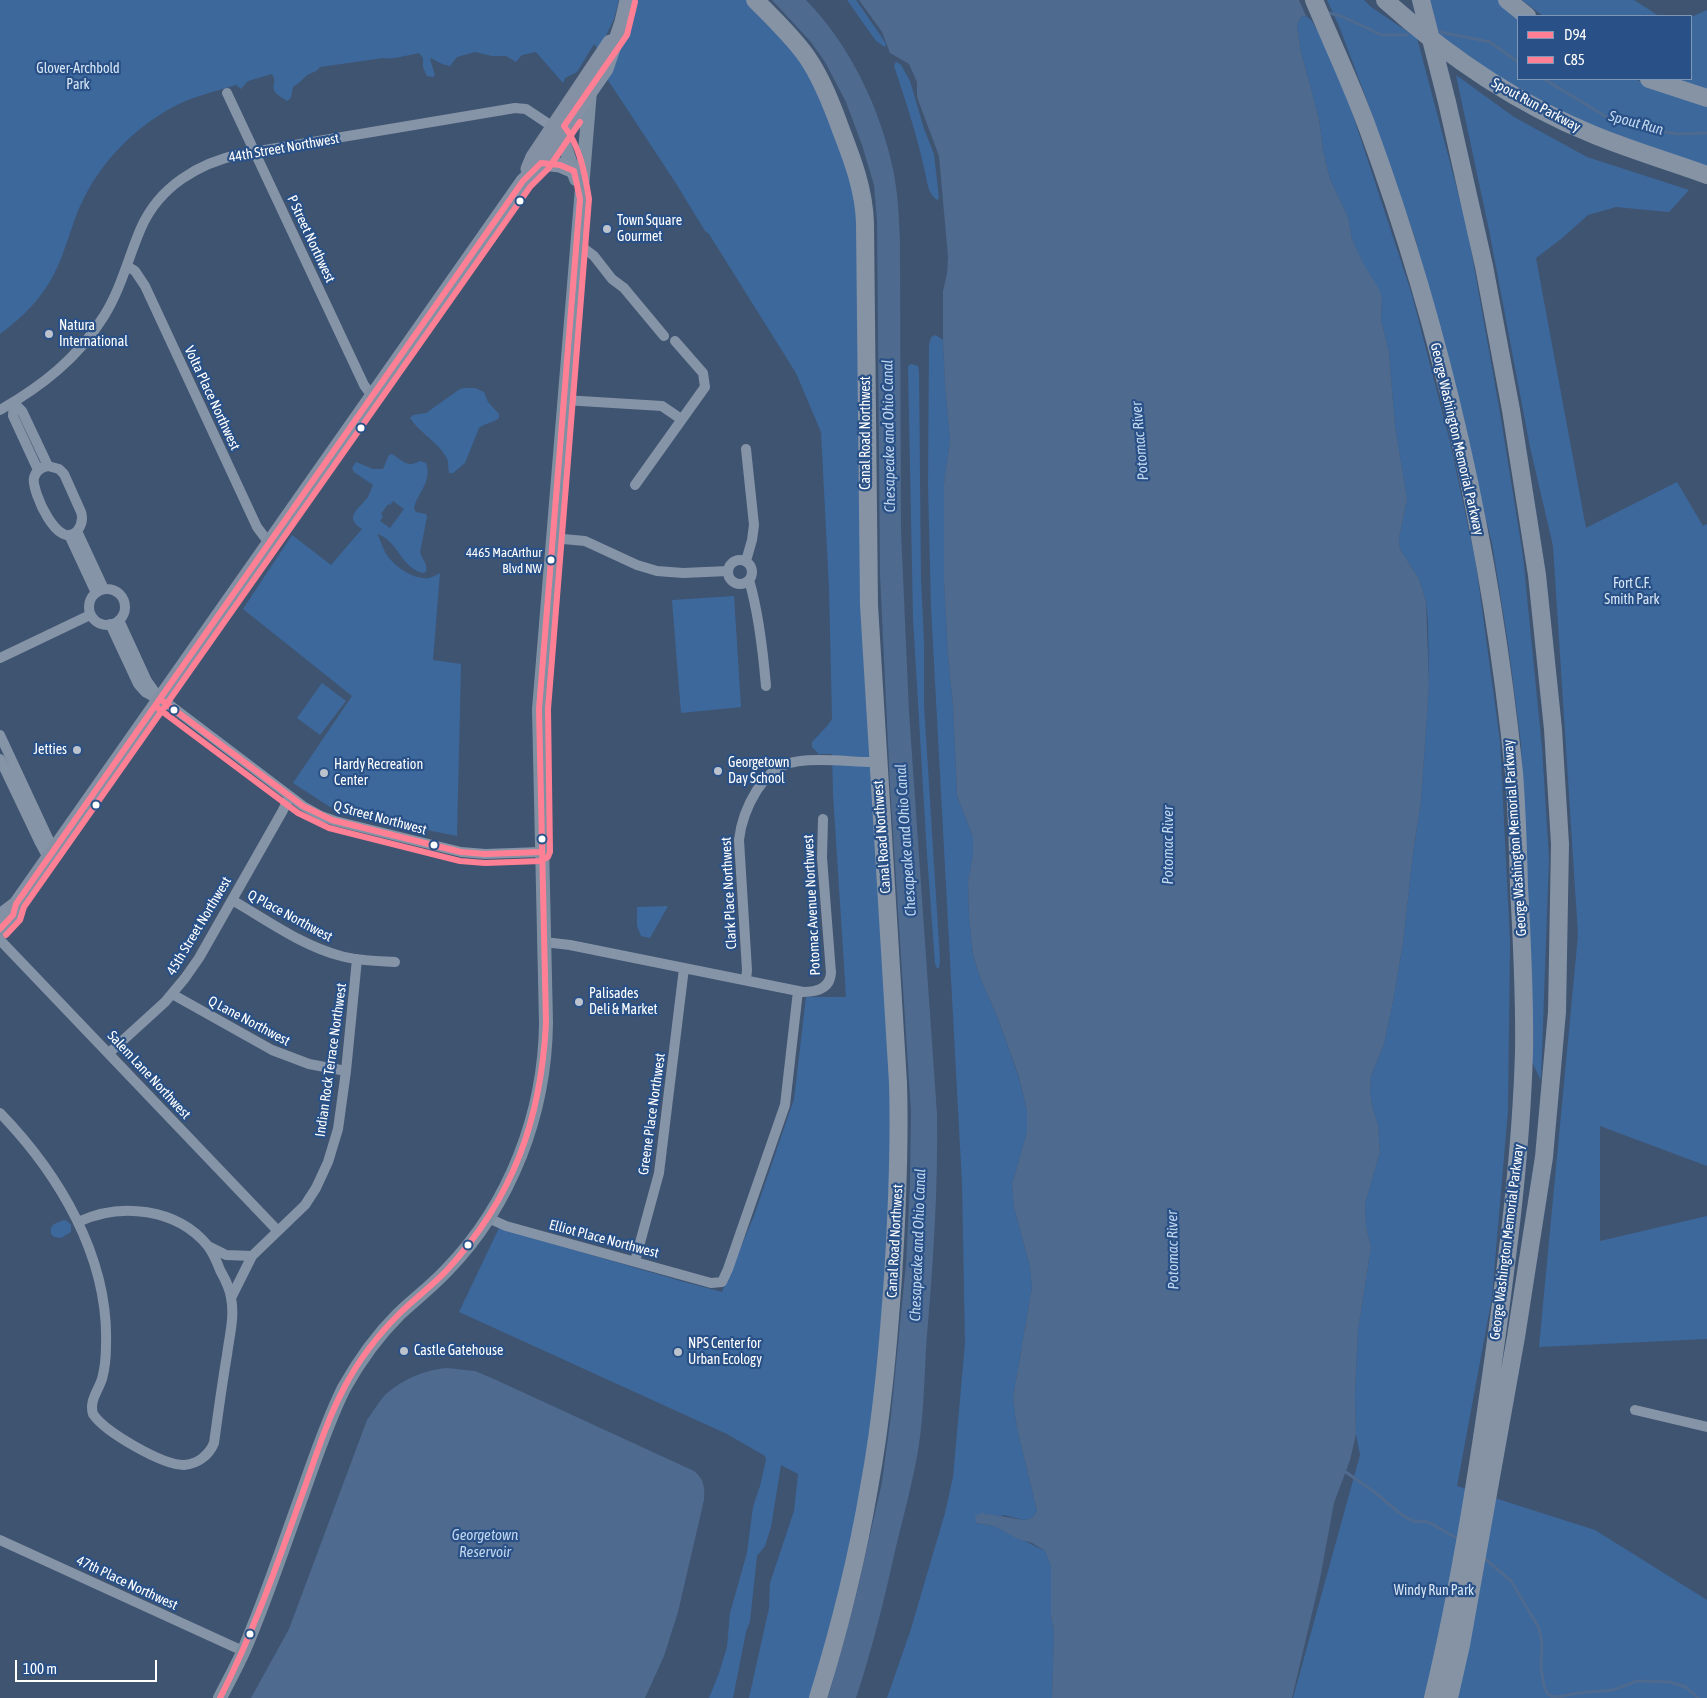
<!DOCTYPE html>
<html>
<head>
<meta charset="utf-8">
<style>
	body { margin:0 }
	#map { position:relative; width:1707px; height:1698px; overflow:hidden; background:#3f5471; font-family:"Asap Condensed",sans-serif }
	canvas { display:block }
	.legend { position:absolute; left:1517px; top:15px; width:175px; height:65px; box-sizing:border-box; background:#295187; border:1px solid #7f97b7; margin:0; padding:6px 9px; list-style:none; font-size:15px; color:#fff }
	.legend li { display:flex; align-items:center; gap:10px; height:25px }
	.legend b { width:25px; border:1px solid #7f97b7 }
	.scale { position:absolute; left:15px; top:1660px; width:142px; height:22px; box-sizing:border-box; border:2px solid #fff; border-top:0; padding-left:6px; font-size:15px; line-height:18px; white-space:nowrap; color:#fff; -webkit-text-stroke:4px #295187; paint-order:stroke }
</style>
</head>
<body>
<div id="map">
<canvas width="1707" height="1698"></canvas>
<ul class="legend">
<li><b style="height:6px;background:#ff8094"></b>D94</li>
<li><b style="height:6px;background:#ff8094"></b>C85</li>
</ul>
<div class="scale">100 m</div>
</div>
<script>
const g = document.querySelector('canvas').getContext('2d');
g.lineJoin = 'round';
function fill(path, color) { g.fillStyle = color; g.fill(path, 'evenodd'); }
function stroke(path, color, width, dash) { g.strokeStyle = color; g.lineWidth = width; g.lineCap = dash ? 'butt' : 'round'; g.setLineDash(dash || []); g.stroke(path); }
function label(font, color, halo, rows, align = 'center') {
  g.font = font + ' "Asap Condensed",sans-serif'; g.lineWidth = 4.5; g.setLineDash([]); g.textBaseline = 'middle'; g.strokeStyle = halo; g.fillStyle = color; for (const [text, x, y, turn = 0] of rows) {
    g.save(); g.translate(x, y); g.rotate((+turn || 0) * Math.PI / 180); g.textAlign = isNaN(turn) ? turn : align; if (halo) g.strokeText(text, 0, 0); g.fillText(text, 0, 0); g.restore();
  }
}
fill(new Path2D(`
	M0 0H619L614 19 599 50 594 44 577 72 565 78 563 83 536 52 522 55 516 62 506 56H492L475 52 457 57 450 66 442 64 431 58 430 59 435 75 433 77 427 76 423 67V58L419 53C409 55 391 60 383 58L320 67C316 73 311 72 306 76 302 80 298 84 293 87L291 98 287 101C283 98 275 94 274 90 272 83 277 82 272 74L248 81 241 89 236 85C214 92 190 97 171 108 132 130 100 163 81 204 71 226 66 250 55 272 43 297 22 318 0 334Z
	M637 0H747L801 58 825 101 858 198 894 1094 891 1217 871 1431 847 1563 810 1698H749L769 1608 770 1583 794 1511 798 1474 781 1465 771 1527 765 1546 757 1556 750 1621 746 1632 733 1698H709L719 1673 727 1647 730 1613 747 1553 753 1507 760 1486 766 1460 765 1456 727 1434 459 1312 499 1228 681 1281 722 1292 754 1216 794 1099 806 997H846L833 794 832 754H819L812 747V742L828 725 832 719 829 588 821 432 796 373 709 234 705 231 677 185 606 77C621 50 630 30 637 0Z
	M847 0H856L883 39 886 44 885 47 876 41Z
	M1327 0H1364L1371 7 1417 38 1467 227 1500 413 1523 556 1542 748 1549 858 1541 1080 1532 1062 1521 744 1508 643 1492 543 1416 241 1369 106 1339 26Z
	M1430 0H1498L1518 16V79H1634L1707 105V168L1576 121 1512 86 1440 39Z
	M1522 0H1634L1659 16H1543Z
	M1707 10V91L1674 79H1691V17Z
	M1306 16 1312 21 1326 47 1348 100 1412 295 1450 442 1475 558 1500 741 1510 941 1508 1110 1492 1297 1457 1486 1595 1530 1707 1600V1698H1293L1360 1455 1356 1434 1355 1395 1358 1330 1371 1247 1366 1226 1365 1204 1380 1152 1378 1125 1373 1109 1370 1092 1371 1076 1384 1044 1393 1001 1403 943 1413 853 1421 801 1429 685 1428 621 1426 601 1419 579 1400 549 1399 538 1407 499 1395 426 1389 352 1381 320 1382 297 1363 264 1352 239 1348 217 1330 179 1323 150 1319 119 1301 52 1297 25 1301 17Z
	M897 62 901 65 910 81 924 129 934 154 939 198 937 200C928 194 927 181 925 172 917 135 906 102 894 66L895 63Z
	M1456 75 1514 117 1587 157 1689 190 1669 212 1616 207 1588 215 1561 239 1536 258 1586 528 1677 482 1703 526 1707 524V1166L1600 1126V1241L1707 1216V1339L1539 1347 1578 935 1553 546 1530 447 1489 230Z
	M936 335 943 340 945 386 950 440 944 483V582L948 657 953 705 957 796 973 837V854L968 882 969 917 973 955 981 980 997 1016 1019 1078 1027 1111V1132L1012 1184 1014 1207 1030 1267 1032 1287 1013 1398 1017 1428 1037 1511 1032 1518 1024 1520 1004 1515 976 1523 994 1526 1045 1551 1051 1566V1616L1054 1632 1052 1698H887L910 1632 945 1513 953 1477 965 1343 962 1183 931 607 928 485 929 345 931 337Z
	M911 364 918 366 919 372 921 577 924 644V705L940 960 939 968H937L935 964 927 855 913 618 908 366Z
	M464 388H475L484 392 488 402 499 414V418C493 423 485 423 479 428L465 463 453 473H449C448 468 449 461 446 457 439 443 420 433 410 418L413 415 426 413 460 389Z
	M392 454C403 461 407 468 420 461L426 463C433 482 416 494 414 509L416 512 426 514 427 517 420 552C422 560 428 563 426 572L423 573C401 568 397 539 377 534 380 539 382 546 385 552 393 566 413 580 429 578 432 577 437 575 440 573L433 660 461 664 457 836 397 824 330 807 293 783 352 696 243 609 292 535 331 565 362 529C343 517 359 509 368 497 370 493 371 489 373 485L354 472 352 468 356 462 373 469H383L389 455ZM393 501 404 509 390 528 380 521 383 516 381 514 388 504 390 505Z
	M734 596 741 707 681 713 672 600Z
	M322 683 346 701 320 735 297 718Z
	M668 906 650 938 641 936 637 926V907Z
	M64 1220 67 1221 71 1225V1232L61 1238 54 1237 51 1234V1228L54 1224Z`), '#3d689c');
fill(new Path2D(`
	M772 0H806C850 45 880 108 893 169 898 193 899 217 900 242L901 530 909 712 937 1114C938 1184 934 1253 928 1323 924 1366 925 1409 918 1451 912 1485 903 1518 895 1551 884 1601 872 1650 856 1698H828L857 1592 882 1482 891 1415 906 1264 910 1184 911 1112 890 786 880 575 877 221 874 185 862 145 846 102 825 62 811 42Z
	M859 0H1299L1306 16 1301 17 1297 25 1301 52 1319 119 1323 150 1330 179 1348 217 1352 239 1363 263 1378 287 1382 297 1381 320 1389 352 1395 426 1407 499 1399 538 1400 549 1419 579 1426 601 1429 685 1421 801 1413 853 1403 943 1393 1001 1384 1044 1371 1076 1370 1092 1373 1109 1378 1125 1380 1152 1365 1204 1366 1226 1371 1247 1358 1330 1355 1395 1356 1434 1350 1460 1334 1503 1320 1579 1292 1698H1052L1054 1632 1051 1616V1566L1045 1551 1032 1543 1018 1539 994 1526 976 1523 975 1516 981 1513 1024 1520 1032 1518 1037 1511 1017 1428 1013 1398 1032 1287 1030 1267 1014 1207 1012 1184 1027 1132V1111L1019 1077 997 1016 981 980 973 955 969 917 968 882 973 854V837L957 796 953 705 948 657 944 582V483L950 440 945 386 943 340V291L947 274 948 257 939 156 917 97V82L909 64 890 53 882 32Z
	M447 1368 475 1371 494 1379 694 1471C704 1479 705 1487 704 1500L678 1612 664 1656 645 1698H251L289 1629 367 1420C373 1412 379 1401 386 1394 403 1379 424 1370 447 1368Z`), '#4e6a8f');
stroke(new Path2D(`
	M1325 12 1341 16 1382 35H1407
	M1441 32 1490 42 1518 62
	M1544 79 1610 119 1640 128 1677 134 1707 133
	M1343 1470 1377 1494 1398 1512 1409 1519 1416 1522 1424 1521 1432 1524 1460 1540
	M1483 1557 1511 1581 1539 1628 1542 1644 1541 1667 1544 1686 1548 1694 1552 1697 1564 1696 1578 1693 1613 1690 1637 1681 1670 1682 1686 1687 1698 1698`), '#4e6a8f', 3);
stroke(new Path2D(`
	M227 93 364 385 372 396
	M576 247 586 250 594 256 612 279 624 288 664 336
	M127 266 135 271 145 286 257 527 269 543
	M564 400 662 406 681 419
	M14 403 13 416 38 470
	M14 403 22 411 48 466
	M0 410C42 386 78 358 104 316 121 289 128 258 141 228 159 187 198 163 241 154L515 108 526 109 553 127
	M48 466 59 469 64 474 81 512C83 518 82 524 78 530 59 554 31 490 34 478 36 470 41 467 48 466Z
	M635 485 705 387 703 373 675 341
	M77 531 104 589
	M69 535 96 593
	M552 538 585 541 637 565 657 571 683 573 728 571
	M728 572a12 12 0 1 1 24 0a12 12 0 1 1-24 0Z
	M746 561 752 540 754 525 746 449
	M749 580C759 614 763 651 766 686
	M89 607a18 18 0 1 1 36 0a18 18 0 1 1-36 0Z
	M119 620 147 681 159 698
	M110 624 138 684 145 692 171 706 303 806 321 816 335 821 461 852 485 854 541 852
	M0 658 90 615
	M0 735 54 851
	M0 759 40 843 48 858
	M232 900C267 920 302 946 341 956 359 961 377 961 395 962
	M0 940 277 1230
	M544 942 570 945 803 992C817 992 830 988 831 973L822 858 823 819
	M746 980 747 970 739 840C741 821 747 806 757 790 762 783 768 775 775 770 797 753 849 763 877 762
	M172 994 272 1050 309 1064 346 1071
	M109 1053 165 1002 185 978 199 958 282 812 290 796
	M0 1113C59 1174 109 1257 106 1345 106 1356 105 1368 102 1379 98 1391 89 1401 93 1414 105 1432 162 1465 184 1465 198 1464 209 1455 214 1443 218 1414 222 1384 227 1355 229 1338 235 1316 231 1298 230 1288 225 1279 220 1270 217 1262 213 1253 208 1246 177 1208 120 1202 78 1222
	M488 1218 506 1226 711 1283 722 1282 728 1269 785 1105 798 991
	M208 1246 226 1255 252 1256
	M635 1261 659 1173 684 968
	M231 1298 252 1256 305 1205 316 1188 328 1162 338 1129 346 1071 357 959
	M1635 1410 1707 1427
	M0 1540 243 1651`), '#8694a7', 10);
stroke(new Path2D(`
	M554 128 561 135 576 179
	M220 1698C228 1682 237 1666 244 1650 266 1599 283 1547 302 1495 315 1459 327 1422 344 1388 359 1361 377 1336 399 1314 415 1299 432 1286 447 1270 511 1204 545 1113 546 1023L539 709 590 91`), '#8090a3', 14);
stroke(new Path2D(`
	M541 163 560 165 574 171
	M528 169 533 157 610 42
	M0 916 16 904 523 181 541 163 606 69 622 22 627 0
	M0 929 10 919 15 910`), '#8491a4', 15);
stroke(new Path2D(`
	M755 0C773 18 792 36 807 57 822 79 832 105 841 130 853 161 864 190 865 223L869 605 898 1083C900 1148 897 1212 893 1277 888 1347 882 1418 869 1488 857 1559 839 1630 818 1698
	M1314 0C1332 43 1352 85 1368 129 1444 336 1492 554 1514 773 1517 810 1518 849 1519 886 1522 941 1525 997 1524 1052 1521 1154 1508 1254 1494 1355 1478 1470 1460 1585 1433 1698
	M1385 0C1446 55 1516 103 1592 134 1630 150 1669 161 1707 175
	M1421 0 1447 102 1484 266 1511 410 1537 575 1553 729 1560 844 1557 1012 1544 1157 1516 1337 1461 1645 1449 1698
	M1507 0 1527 16
	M1649 79 1707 98`), '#8593a5', 18);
stroke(new Path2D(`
	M160 699 303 806 332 820 461 852 485 854 541 852
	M0 929 13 915 16 904 523 181 541 163 560 165 574 171 580 199 539 709 546 1023C541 1120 513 1198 447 1270 432 1286 414 1299 399 1314 377 1336 358 1361 344 1388 326 1422 315 1459 302 1495 277 1565 254 1631 220 1698`), '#ff8094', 6);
stroke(new Path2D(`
	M155 706 298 813 329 828 460 861 485 863 541 861 548 857 550 852 548 709 589 199C585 174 580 146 564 126L627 35 635 2
	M6 935 20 920 24 907 530 187 548 169 580 122`), '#ff8094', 6);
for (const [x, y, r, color] of [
	[520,201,4.5,"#fff"],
	[607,229,5,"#bcc3cd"],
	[49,334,5,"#bcc3cd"],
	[361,428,4.5,"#fff"],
	[551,560,4.5,"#fff"],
	[174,710,4.5,"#fff"],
	[77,750,5,"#bcc3cd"],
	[718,771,5,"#bcc3cd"],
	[324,773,5,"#bcc3cd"],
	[96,805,4.5,"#fff"],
	[542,839,4.5,"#fff"],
	[434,845,4.5,"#fff"],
	[579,1002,5,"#bcc3cd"],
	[468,1245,4.5,"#fff"],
	[404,1351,5,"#bcc3cd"],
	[678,1352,5,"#bcc3cd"],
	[250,1634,4.5,"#fff"]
]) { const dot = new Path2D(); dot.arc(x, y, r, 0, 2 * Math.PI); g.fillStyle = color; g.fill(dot); stroke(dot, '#295187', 2); }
label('13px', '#fff', '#295187', [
	["4465 MacArthur",542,553],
	["Blvd NW",542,569]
], 'right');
label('14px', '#d8e6f6', '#295187', [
	["Glover-Archbold",78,69],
	["Park",78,85],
	["Fort C.F.",1632,584],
	["Smith Park",1632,600],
	["Windy Run Park",1434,1591]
]);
label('14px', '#fff', '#295187', [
	["Spout Run Parkway",1536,105,28],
	["44th Street Northwest",284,148,-10],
	["P Street Northwest",311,239,65],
	["Volta Place Northwest",212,398,65],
	["Canal Road Northwest",866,433,-90],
	["George Washington Memorial Parkway",1457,439,77],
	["Q Street Northwest",380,818,15],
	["Canal Road Northwest",882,837,-94],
	["George Washington Memorial Parkway",1515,838,-94],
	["Clark Place Northwest",729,893,-93],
	["Potomac Avenue Northwest",812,905,-93],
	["Q Place Northwest",290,916,28],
	["45th Street Northwest",199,926,-59],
	["Q Lane Northwest",249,1021,28],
	["Indian Rock Terrace Northwest",331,1060,-82],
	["Salem Lane Northwest",149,1075,47],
	["Greene Place Northwest",652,1114,-82],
	["Elliot Place Northwest",604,1239,15],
	["Canal Road Northwest",895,1241,-87],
	["George Washington Memorial Parkway",1507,1242,-83],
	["47th Place Northwest",127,1583,25]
]);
label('14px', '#fff', '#295187', [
	["Town Square",617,221],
	["Gourmet",617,237],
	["Natura",59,326],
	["International",59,342],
	["Jetties",67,750,"right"],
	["Georgetown",728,763],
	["Day School",728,779],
	["Hardy Recreation",334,765],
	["Center",334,781],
	["Palisades",589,994],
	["Deli & Market",589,1010],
	["NPS Center for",688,1344],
	["Urban Ecology",688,1360],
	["Castle Gatehouse",414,1351]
], 'left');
label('italic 15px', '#c0d6ef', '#295187', [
	["Spout Run",1636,123,15],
	["Chesapeake and Ohio Canal",889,436,-91],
	["Potomac River",1140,441,-95],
	["Chesapeake and Ohio Canal",906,840,-94],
	["Potomac River",1168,845,-90],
	["Chesapeake and Ohio Canal",918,1245,-88],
	["Potomac River",1173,1250,-91],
	["Georgetown",485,1535],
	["Reservoir",485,1552]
]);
</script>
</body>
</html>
